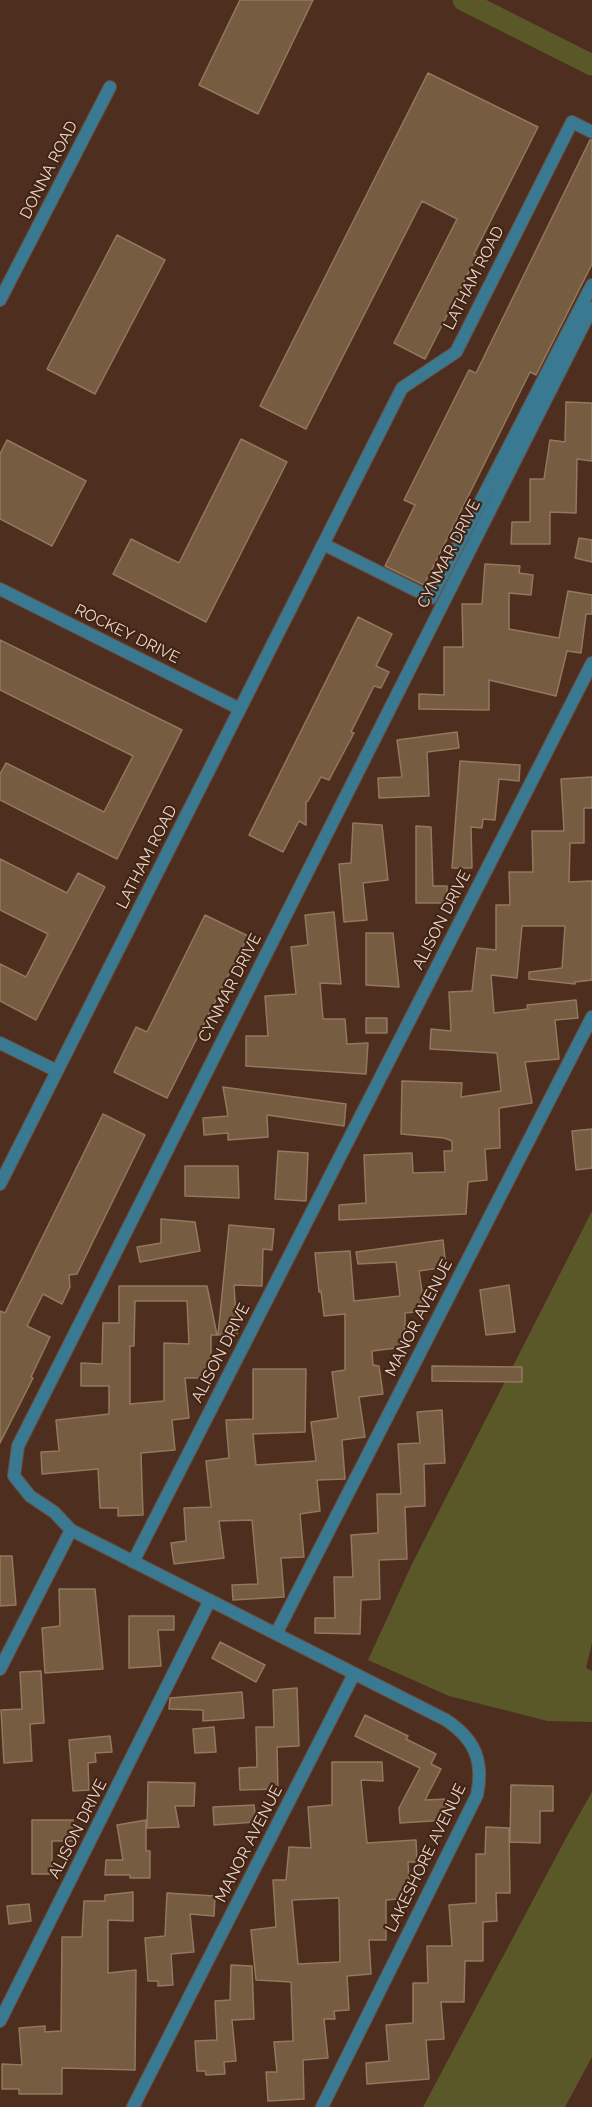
<!DOCTYPE html>
<html>
<head>
<meta charset="utf-8">
<style>
	body { margin:0 }
	canvas { display:block; background:#4d2e1f }
</style>
</head>
<body>
<canvas width="592" height="2107"></canvas>
<script>
const g = document.querySelector('canvas').getContext('2d');
g.lineJoin = 'round';
function fill(path, color) { g.fillStyle = color; g.fill(path, 'evenodd'); }
function stroke(path, color, width, dash) { g.strokeStyle = color; g.lineWidth = width; g.lineCap = dash ? 'butt' : 'round'; g.setLineDash(dash || []); g.stroke(path); }
function label(font, color, halo, rows, align = 'center') {
  g.font = font + ' Raleway,sans-serif'; g.lineWidth = 4.5; g.setLineDash([]); g.textBaseline = 'middle'; g.strokeStyle = halo; g.fillStyle = color; for (const [text, x, y, turn = 0] of rows) {
    g.save(); g.translate(x, y); g.rotate((+turn || 0) * Math.PI / 180); g.textAlign = isNaN(turn) ? turn : align; if (halo) g.strokeText(text, 0, 0); g.fillText(text, 0, 0); g.restore();
  }
}
fill(new Path2D(`
	M592 1211V1643L586 1668 592 1671V1722L548 1721 449 1696 368 1660 412 1564Z
	M592 1792V2057L565 2107H423L566 1838Z`), '#5a5829');
stroke(new Path2D(`
	M463 0 592 65`), '#5a5829', 21);
const building = new Path2D(`
	M240 0H313L258 114 199 85Z
	M428 73 538 127 474 254 477 256 425 359 394 343 457 219 422 201 306 429 260 406Z
	M590 140H592V264L536 375 530 372 424 585 385 566 415 505 404 500 469 370 476 373Z
	M117 235 165 260 95 394 47 369Z
	M566 402 592 403V461L577 459 576 513 550 512V544H511L512 522H530V479H544L550 440 565 442Z
	M241 439 287 462 206 622 113 574 131 539 179 563Z
	M7 440 86 481 52 546 0 519V454Z
	M579 538 592 540V562L575 558Z
	M485 564 520 566 519 573 533 575 531 595 509 593V629L559 638 568 591 592 595V614H586L581 653 567 651 556 696 489 680V710L419 709V694L444 695V647H463L462 604H482Z
	M358 617 392 634 376 666 389 672 381 688 374 686 351 732 354 733 329 780 321 777 308 801 306 802V825L299 821 283 852 249 835Z
	M0 640 182 730 117 859 0 800V774L6 763 104 812 133 756 0 690Z
	M457 732 459 748 427 752 429 796 379 798 378 778 402 777 397 740Z
	M460 761 520 765 519 781 499 779 495 820 483 819 482 828 471 827 472 868H452Z
	M592 777V808H584V843H570L569 882 592 881V980L575 982V984L529 979V972L562 968 565 926H522L517 978 491 975 494 1013 528 1009 527 1005 576 1000 578 1018 555 1020 559 1059 525 1062 532 1103 499 1108 500 1148 485 1149 487 1180 468 1182 466 1214 339 1220V1205L366 1203 364 1155 412 1153 413 1173 445 1172 444 1151H452V1141L444 1138 401 1134 402 1081 462 1083 461 1097 501 1091 497 1053 430 1049 431 1029 451 1031 449 992 472 991 477 948 496 950V905H510L509 872H533L532 831H564L561 779Z
	M353 823 382 825 388 880 363 883 367 920 344 922 339 864 351 863Z
	M416 826 431 827 433 886H447V903H416Z
	M0 859 67 893 78 873 105 887 36 1020 0 1001V964L26 977 48 934 0 910Z
	M334 912 341 984 320 983 323 1019H345L347 1044 368 1043 366 1074 246 1066V1036H268L265 996 296 994 291 947 308 945 305 915Z
	M205 915 248 936 167 1098 114 1072 136 1027 147 1032Z
	M366 933H393L399 987 366 985Z
	M366 1018H387V1033H366Z
	M223 1087 346 1104 344 1126 267 1115 268 1137 228 1140V1133L204 1135 203 1118 228 1116Z
	M103 1114 145 1135 77 1274 69 1275 70 1287 62 1304 43 1294 27 1326 50 1337 31 1377 33 1378 0 1443V1311L5 1313Z
	M592 1129V1168L576 1170 572 1131Z
	M278 1151 308 1153 306 1201 275 1199Z
	M185 1166H238L239 1198 185 1196Z
	M161 1219 195 1222 200 1251 140 1262 137 1247 161 1243Z
	M229 1225 274 1229 272 1250 263 1249 262 1286 234 1285 237 1334 218 1335Z
	M443 1240 446 1267 419 1271 425 1311 405 1313V1347L372 1351 373 1365 379 1366 383 1394 359 1397 365 1437 342 1440 345 1479 317 1480 320 1511 300 1514 304 1557 281 1558 284 1597 233 1600 232 1585 258 1584 252 1520 219 1521 224 1558 174 1564 171 1543 186 1541 184 1508 211 1507 206 1461 229 1458 226 1420 253 1419V1369H306L305 1432 253 1434 256 1465 316 1461 311 1422 338 1418 332 1372 345 1370V1314L324 1316 321 1291 319 1292 315 1253 350 1251 354 1301 400 1296 396 1262 358 1264 356 1252Z
	M509 1285 515 1332 486 1335 480 1290Z
	M119 1286H207L217 1335H211V1378H185L189 1418 172 1420 175 1450 141 1453 143 1515 118 1516V1508H100L98 1469 42 1474 41 1452 59 1451 56 1420 109 1414V1386H81V1363L102 1364 103 1323H119ZM135 1301H187L189 1344 164 1343V1401L130 1404V1346H134Z
	M432 1366 522 1367V1382L432 1381Z
	M442 1410 445 1463 424 1464 425 1506 405 1507 407 1559 379 1560 380 1599 361 1600 360 1634 315 1633V1618H335L334 1577H353L351 1535 378 1533 377 1494H401L398 1444 420 1443 417 1412Z
	M0 1556H12L16 1605 0 1606Z
	M59 1589H95L103 1669 45 1673 42 1628 60 1626Z
	M129 1616H174V1630H158L161 1666 129 1668Z
	M220 1642 265 1665 256 1682 212 1658Z
	M41 1671 44 1723 30 1724 32 1761 4 1763 1 1710 22 1709 20 1672Z
	M297 1688 299 1746 277 1747 278 1789 240 1790 239 1768 257 1767 256 1727H274L273 1690Z
	M242 1692 244 1718 203 1721V1710L169 1709 170 1698Z
	M365 1715 408 1736 406 1739 436 1754 431 1764 441 1769 425 1800 446 1799 448 1820 400 1823 399 1808 420 1768 355 1736Z
	M214 1727 216 1752 195 1753 193 1729Z
	M110 1736 112 1752 95 1753 96 1762 88 1763 89 1790 73 1791 69 1740Z
	M332 1762H382L383 1781 361 1780 367 1843 416 1840 417 1862H408L410 1898 386 1900V1940H369L371 1974 347 1976 349 2010 334 2011 335 2019H324L328 2058 303 2060 304 2099 268 2101 266 2072H277L274 2042 293 2041 291 1982 256 1980 251 1930 276 1927 273 1880H286L289 1847 311 1848 308 1807 332 1805ZM339 1898 340 1962 298 1964 292 1900Z
	M148 1782 195 1783 194 1806H175L179 1827 147 1828Z
	M511 1785 553 1786V1811H540V1843L510 1842Z
	M254 1805 256 1822 214 1825 213 1807Z
	M32 1820H73V1841H52V1874H32Z
	M146 1820V1851H150V1878H130V1875H105L106 1860H123L117 1825Z
	M486 1827 509 1828 510 1893H496L497 1921 483 1922V1961H465L464 2002H441L444 2039 426 2040 429 2079 367 2084 366 2063 389 2061 386 2025 413 2023V1983H428L427 1946H452L449 1905 476 1903V1854H485Z
	M133 1892V1921L108 1920V1973L136 1970 135 2070 62 2068V2094H19V2089H2V2064L22 2065 19 2028 45 2026V2032L61 2031 62 1937H82L84 1901H105V1895Z
	M167 1893 215 1896 214 1916 190 1914 194 1952 171 1954 173 1985 158 1986V1981H148L145 1938 165 1936Z
	M29 1904 31 1921 9 1924 7 1906Z
	M231 1965 252 1966 254 2019 232 2020 236 2061 224 2062 225 2074 206 2075 205 2071H197L195 2041 217 2040 215 2001 230 2000Z`);
fill(building, '#765c41');
stroke(building, '#93785d', 1.5);
const minor = new Path2D(`
	M0 300 110 87
	M323 544 431 598 592 285
	M0 589 240 709
	M0 1043 57 1071
	M0 1184 402 388 456 352 572 122 592 132
	M133 1562 592 663
	M276 1634 592 1017
	M0 1669 71 1530
	M0 2021 210 1600
	M133 2107 354 1674
	M322 2107 477 1795C484 1761 475 1739 446 1720L71 1530 54 1512 30 1496 14 1476 18 1446 592 308`);
stroke(minor, '#6a4d3e', 14);
stroke(minor, '#397992', 12);
label('16px', '#ecd8ce', '#422415', [
	["DONNA ROAD",49,170,-63],
	["LATHAM ROAD",474,278,-63],
	["CYNMAR DRIVE",449,554,-63],
	["ROCKEY DRIVE",127,634,26],
	["LATHAM ROAD",147,857,-63],
	["ALISON DRIVE",442,920,-63],
	["CYNMAR DRIVE",230,988,-63],
	["MANOR AVENUE",419,1318,-63],
	["ALISON DRIVE",221,1353,-63],
	["ALISON DRIVE",78,1829,-63],
	["MANOR AVENUE",249,1844,-63],
	["LAKESHORE AVENUE",426,1858,-64]
]);
</script>
</body>
</html>
